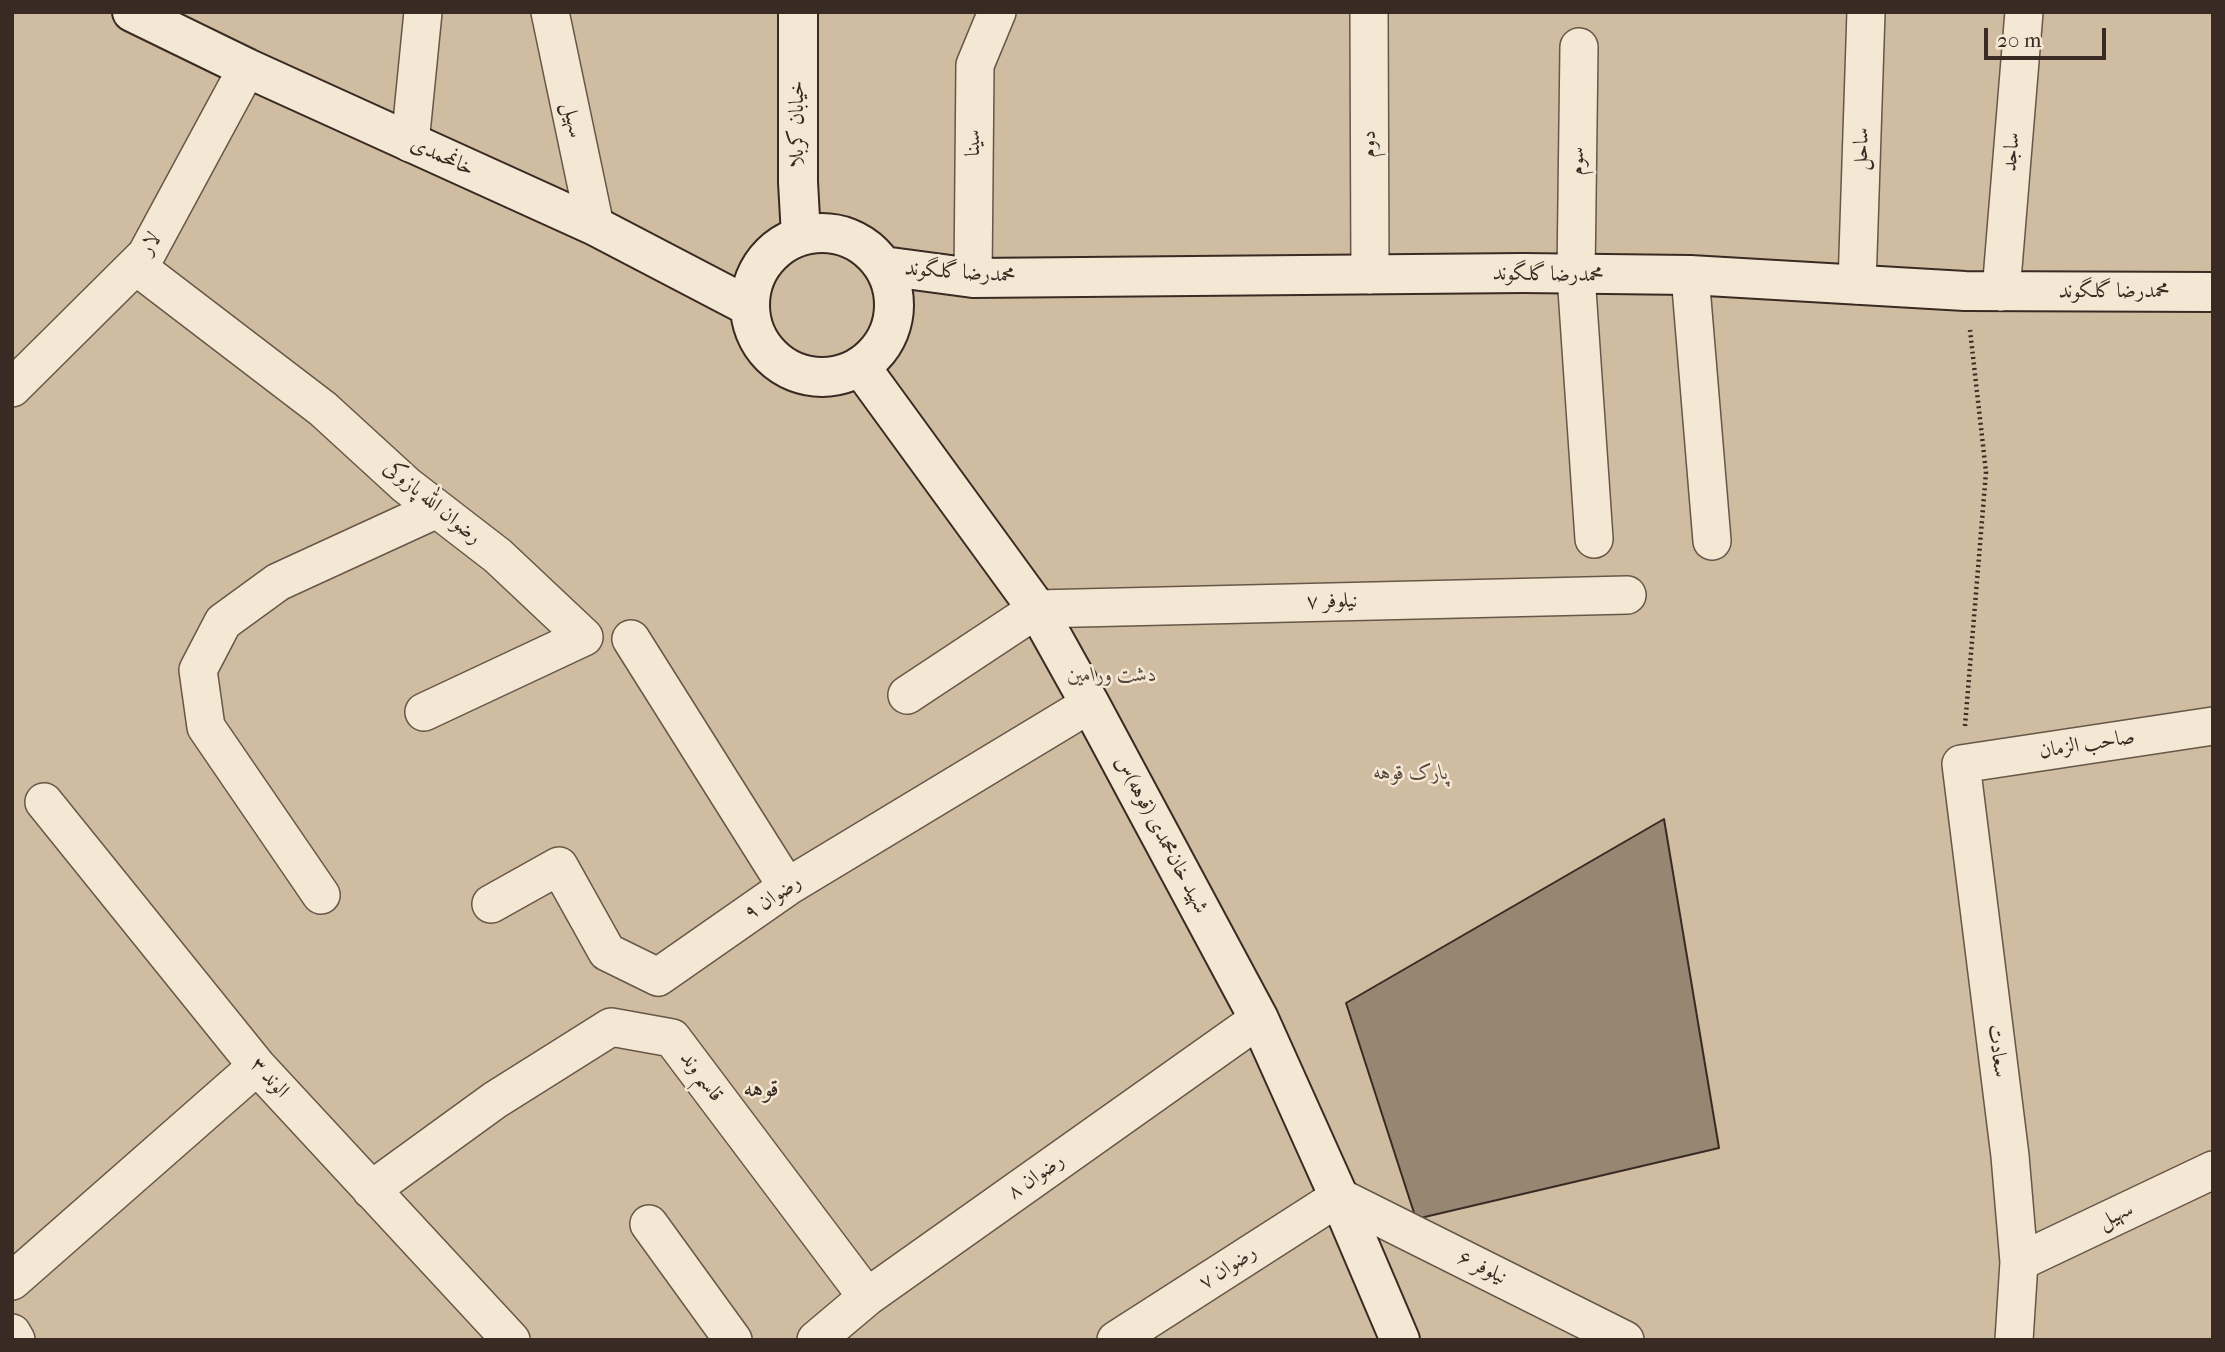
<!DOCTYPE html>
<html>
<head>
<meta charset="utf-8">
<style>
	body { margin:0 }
	#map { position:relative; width:2225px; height:1352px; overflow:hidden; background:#eedabb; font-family:"IM FELL French Canon",serif }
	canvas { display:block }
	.frame { position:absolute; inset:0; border:14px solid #392b23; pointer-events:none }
	.scale { position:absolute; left:1984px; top:28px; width:122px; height:32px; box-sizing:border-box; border:4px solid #392b23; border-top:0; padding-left:9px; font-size:21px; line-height:24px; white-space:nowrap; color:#392b23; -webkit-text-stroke:5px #f4e7d3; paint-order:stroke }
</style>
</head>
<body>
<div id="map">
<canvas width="2225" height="1352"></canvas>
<div class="frame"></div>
<div class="scale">20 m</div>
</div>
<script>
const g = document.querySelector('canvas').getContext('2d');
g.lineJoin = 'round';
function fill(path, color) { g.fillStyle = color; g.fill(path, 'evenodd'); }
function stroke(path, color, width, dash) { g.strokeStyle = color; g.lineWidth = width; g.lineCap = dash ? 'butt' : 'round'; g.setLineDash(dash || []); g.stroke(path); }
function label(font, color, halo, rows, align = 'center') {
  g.font = font + ' "IM FELL French Canon",Amiri,serif'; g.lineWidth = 5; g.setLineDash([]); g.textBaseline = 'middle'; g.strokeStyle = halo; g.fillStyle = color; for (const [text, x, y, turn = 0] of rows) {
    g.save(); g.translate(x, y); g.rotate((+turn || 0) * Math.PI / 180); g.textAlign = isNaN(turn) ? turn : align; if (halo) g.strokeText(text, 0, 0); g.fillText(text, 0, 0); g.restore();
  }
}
fill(new Path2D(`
	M12 12H2213V1340H12Z`), '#cfbca1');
const building = new Path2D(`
	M1664 819 1719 1148 1416 1219 1346 1003Z`);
fill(building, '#978672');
stroke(building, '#392b23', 2);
const street = new Path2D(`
	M550 12 595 226
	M1369 12 1370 275
	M1579 47 1576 275 1594 539
	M410 143 423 12
	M136 266 323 409 406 485 498 556 584 637 424 712
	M1690 275 1712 541
	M973 278 975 65 997 12
	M1857 285 1866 12
	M2001 292 2024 12
	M12 388 146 255 247 68
	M631 639 787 887
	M907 695 1037 609 1627 595
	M44 802 257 1066 511 1340
	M321 895 206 727 198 670 223 622 278 582 437 509
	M491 904 559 866 607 952 658 977 787 887 1090 704
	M371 1190 495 1100 611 1027 672 1038 867 1297
	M649 1224 733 1340
	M2019 1262 2213 1170
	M12 1281 257 1066
	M12 1333 16 1340
	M816 1340 867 1297 1259 1019
	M1116 1340 1339 1197 1625 1340
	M2014 1340 2019 1262 2010 1156 1961 764 2213 726`);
const secondary = new Path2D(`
	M132 12 247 68 595 226 750 307
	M798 12V182L801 236
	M750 305a72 72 0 1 1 144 0a72 72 0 1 1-144 0Z
	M883 266 973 278 1523 273 1690 275 1965 291 2213 292
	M860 366 1037 609 1090 704 1259 1019 1339 1197 1400 1340`);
stroke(street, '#665749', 40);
stroke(secondary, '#392b23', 42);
stroke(new Path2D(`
	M1965 726 1986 472 1970 330`), '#392b23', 4.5, [2, 3.5]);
stroke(street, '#f4e7d3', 37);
stroke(secondary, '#f4e7d3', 38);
label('21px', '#392b23', '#f4e7d3', [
	["سهیل",572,120,78],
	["خیابان کربلا",798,124,-90],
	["سینا",974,143,-89],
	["دوم",1370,144,-90],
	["ساحل",1862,149,-88],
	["ساجد",2012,152,-85],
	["خانمحمدی",442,157,24],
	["سوم",1578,161,-89],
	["لار",151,244,-58],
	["محمدرضا گلگوند",960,273,4],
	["محمدرضا گلگوند",1548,275,1],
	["محمدرضا گلگوند",2114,292],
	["رضوان الله پازوکی",432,503,39],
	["نیلوفر ۷",1332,602,-1],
	["صاحب الزمان",2087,745,-9],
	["شهید خان‌محمدی (قوهه)س",1161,835,62],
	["رضوان ۹",773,898,-34],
	["سعادت",1997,1051,83],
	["قاسم وند",701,1077,53],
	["الوند ۳",269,1078,48],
	["رضوان ۸",1036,1177,-35],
	["سهیل",2116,1216,-25],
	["رضوان ۷",1228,1268,-33],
	["نیلوفر ۶",1482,1268,26]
]);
label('italic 21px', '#57483c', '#f4e7d3', [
	["دشت ورامین",1112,676],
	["پارک قوهه",1411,774]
]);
label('24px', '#392b23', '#f4e7d3', [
	["قوهه",761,1090]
]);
</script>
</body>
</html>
